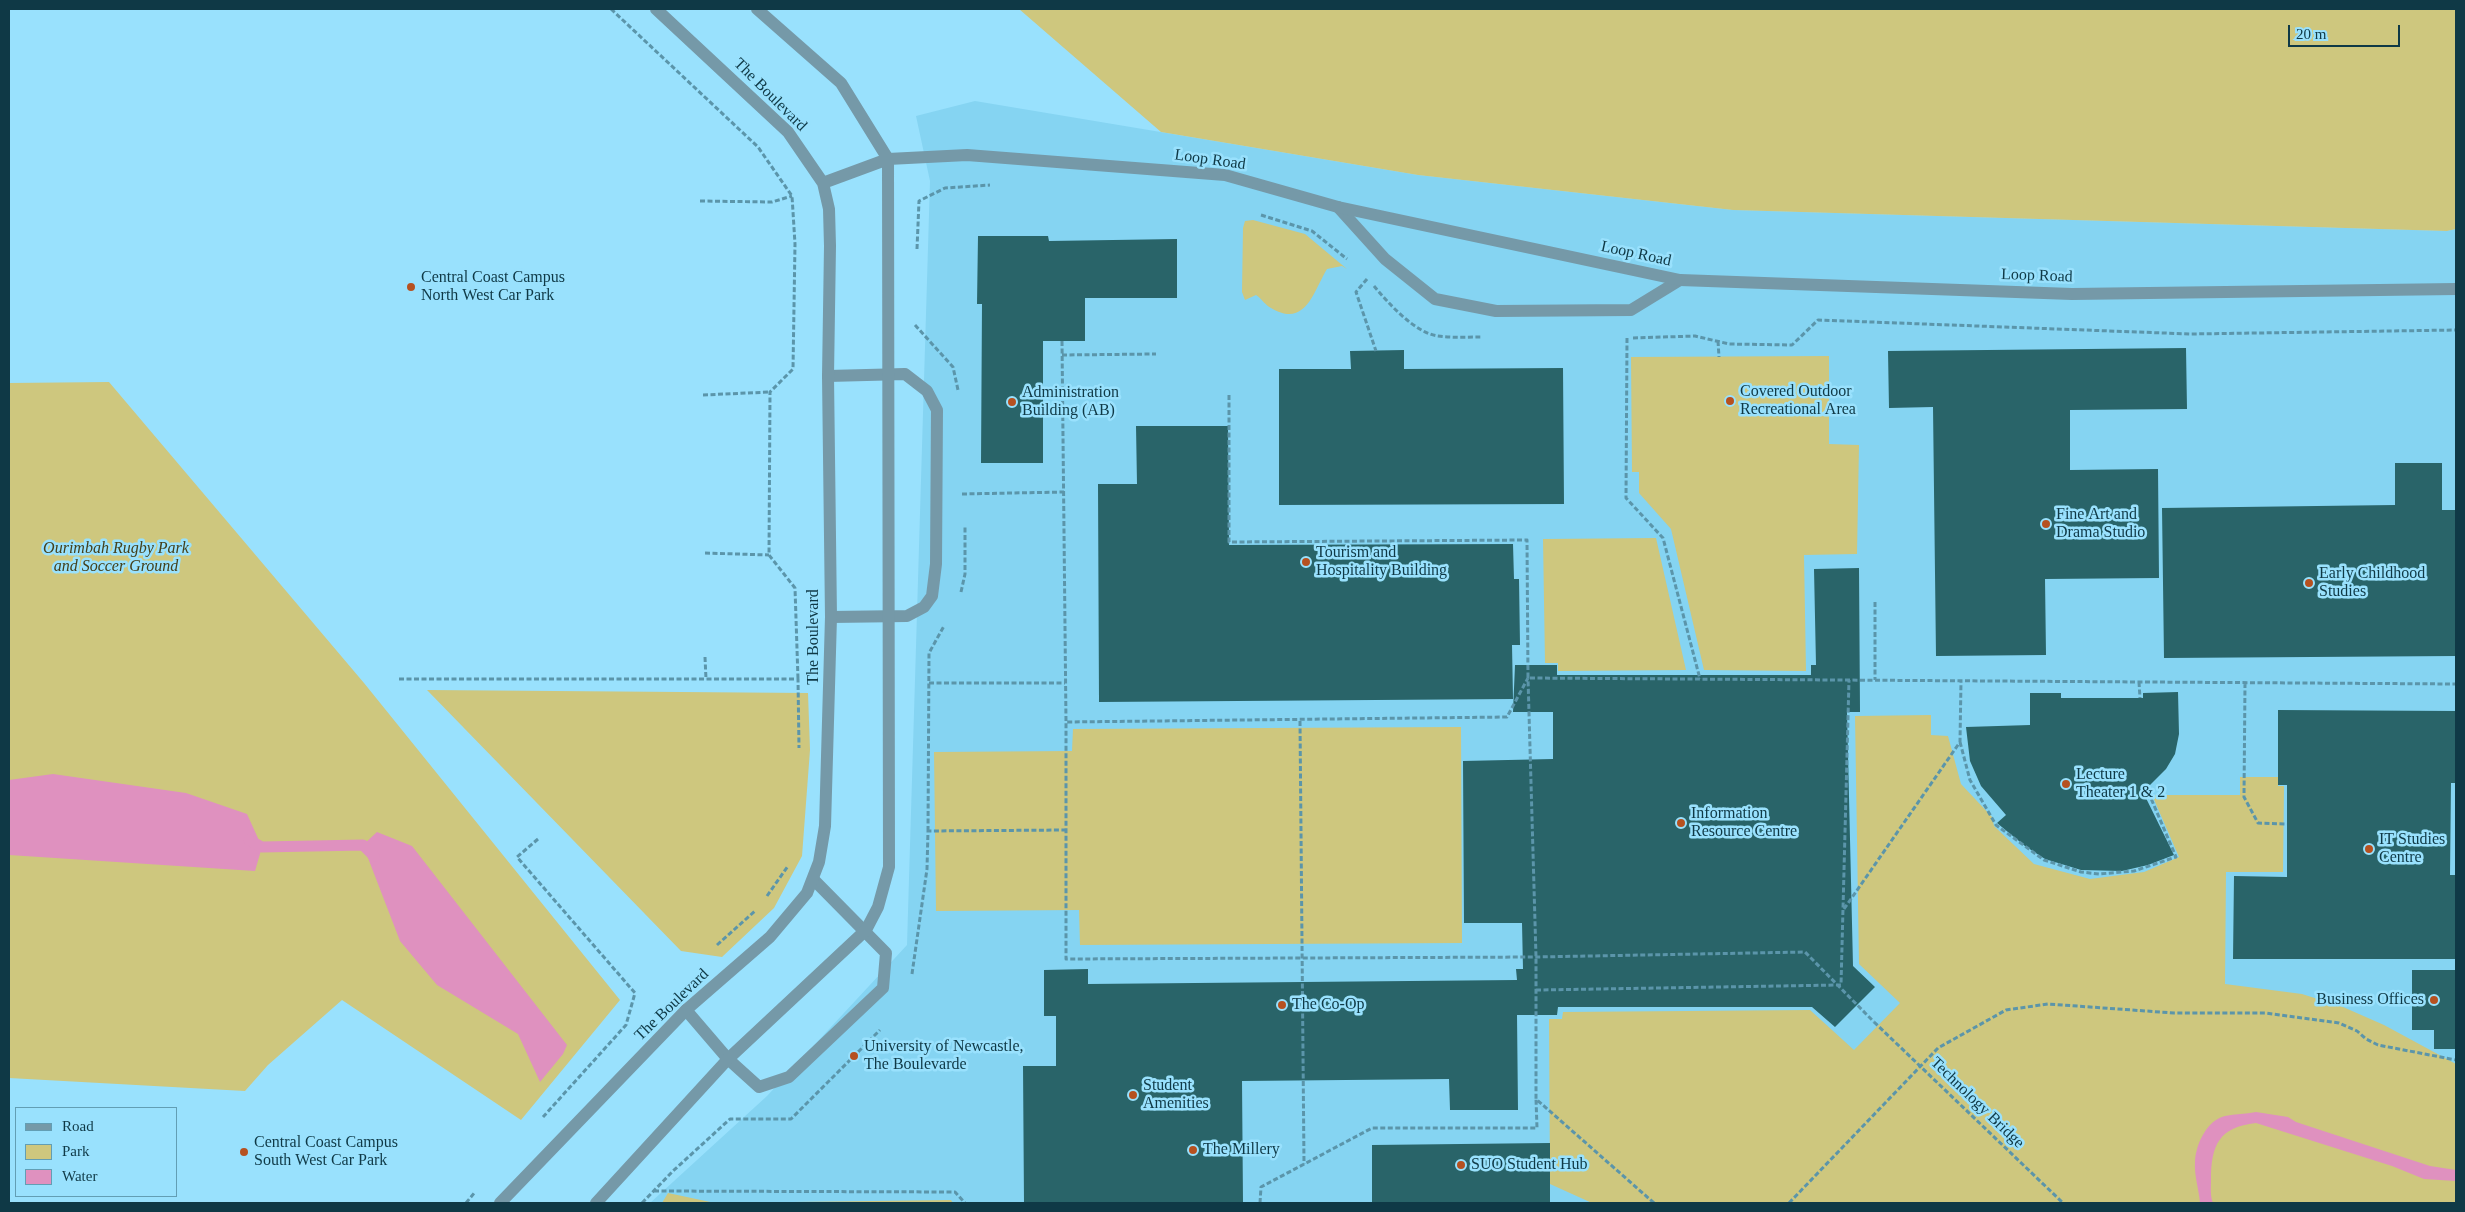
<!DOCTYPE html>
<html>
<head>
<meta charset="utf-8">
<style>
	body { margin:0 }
	#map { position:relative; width:2465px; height:1212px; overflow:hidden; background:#99e1fd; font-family:"Times New Roman",serif }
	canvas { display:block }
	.frame { position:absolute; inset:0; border:10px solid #0f3946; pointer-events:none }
	.legend { position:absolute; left:15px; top:1107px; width:162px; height:90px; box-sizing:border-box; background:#99e1fd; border:1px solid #629eb4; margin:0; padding:6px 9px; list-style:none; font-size:15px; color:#0f3946 }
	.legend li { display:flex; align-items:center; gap:10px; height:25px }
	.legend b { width:25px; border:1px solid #629eb4 }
	.scale { position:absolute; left:2288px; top:25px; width:112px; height:22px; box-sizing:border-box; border:2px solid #0f3946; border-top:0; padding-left:6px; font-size:15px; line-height:18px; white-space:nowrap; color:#0f3946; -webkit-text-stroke:4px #99e1fd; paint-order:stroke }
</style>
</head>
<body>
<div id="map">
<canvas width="2465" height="1212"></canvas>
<div class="frame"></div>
<ul class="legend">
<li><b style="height:6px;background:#7599a8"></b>Road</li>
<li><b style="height:14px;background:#cec77e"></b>Park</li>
<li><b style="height:14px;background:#df91bf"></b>Water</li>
</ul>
<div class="scale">20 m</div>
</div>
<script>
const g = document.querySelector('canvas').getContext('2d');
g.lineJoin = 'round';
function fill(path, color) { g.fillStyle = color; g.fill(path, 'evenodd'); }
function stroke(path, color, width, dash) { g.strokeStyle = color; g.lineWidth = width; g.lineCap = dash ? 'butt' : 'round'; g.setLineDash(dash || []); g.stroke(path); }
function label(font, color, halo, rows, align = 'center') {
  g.font = font + ' "Times New Roman",serif'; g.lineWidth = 5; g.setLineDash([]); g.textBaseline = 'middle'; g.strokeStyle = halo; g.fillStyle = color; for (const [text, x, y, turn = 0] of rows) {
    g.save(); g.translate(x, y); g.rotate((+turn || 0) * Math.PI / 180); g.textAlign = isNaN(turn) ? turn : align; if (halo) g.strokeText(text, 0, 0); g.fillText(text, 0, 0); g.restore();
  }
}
fill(new Path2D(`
	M975 101 1418 175 1733 210 2447 231 2456 229V1203H650L767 1096 907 945 930 181 916 116Z`), '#85d4f2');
fill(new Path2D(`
	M1019 9H2456V229L2447 231 1733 210 1418 175 1161 132Z
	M1253 220 1305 234 1347 269 1342 266 1327 269C1314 290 1306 329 1271 308 1265 305 1262 299 1256 295L1245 300 1242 292 1243 228 1245 221Z
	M1829 356V444L1859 445 1857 554 1804 555 1806 671 1704 670 1671 529 1639 493V472H1632L1631 357Z
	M109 382 364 683 620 1000 521 1120 342 1000 268 1065 245 1091 9 1078V383Z
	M1656 538 1686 670 1558 671V663H1545L1543 539Z
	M427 690 808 693 810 750 802 856 774 908 722 957 681 951Z
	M1931 715V735L1948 736 1961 784 1992 817 1994 826 2034 864 2090 879 2144 872 2179 857 2152 795H2240V777H2278V786H2284L2283 872H2226L2225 984 2302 994 2343 1007 2384 1025 2456 1064V1203H1592L1550 1184 1549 1019H1562L1563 1012 1810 1010 1854 1050 1900 1003 1859 964 1855 716Z
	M1461 727 1462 943 1080 945 1079 910 936 911 934 752 1072 751 1073 729Z
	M668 1193 715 1203 951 1200 953 1203H662Z`), '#cec77e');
fill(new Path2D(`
	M53 774 186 793 247 814 262 847 255 871 9 855V780Z
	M377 832 412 846 567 1045 563 1054 540 1082 518 1034 437 985 400 941 363 845Z
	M2256 1112 2288 1117 2296 1122 2430 1166 2456 1170V1181L2424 1179 2392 1166 2256 1123C2219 1127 2211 1145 2211 1180 2211 1187 2210 1196 2213 1203H2200C2199 1189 2194 1176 2195 1161 2196 1144 2207 1120 2225 1116 2235 1114 2246 1114 2256 1112Z`), '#df91bf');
stroke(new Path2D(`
	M249 840 262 847 363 845 374 856`), '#df91bf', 11);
fill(new Path2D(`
	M978 236H1048L1049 241 1177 239V298H1085V341H1043V463H981L982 304H977Z
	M2186 348 2187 409 2070 410V470L2158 469 2159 578 2045 579 2046 655 1936 656 1933 407 1889 408 1888 351Z
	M1404 350V369L1563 368 1564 504 1279 505V369H1351L1350 351Z
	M1136 426H1228L1229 545 1513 544 1514 579H1519L1520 645H1512L1513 699 1099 702 1098 484H1137Z
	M2395 463H2442V510H2456V656L2164 658 2162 508 2395 505Z
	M1859 568 1860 712H1847L1853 966 1875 987 1835 1027 1812 1007H1558L1557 1015H1517L1518 1110H1450L1449 1079 1242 1081 1243 1203H1024L1023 1066H1056V1016H1044V970L1088 969V984L1517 980 1516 969H1523L1522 923H1464L1463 761 1553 759V712H1513L1515 665H1557V675H1811V665H1816L1814 569Z
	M2178 692 2179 734 2175 754 2166 769 2143 792 2174 855 2148 865 2122 871 2081 870 2045 859 2025 846 1997 823 2006 815 1981 786 1970 761 1966 727 2030 725V693H2061V698H2143V693Z
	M2278 710 2456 711V783H2451L2450 875H2456V959H2233L2234 876 2287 877V785H2278Z
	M2412 970H2456V1049H2434V1030H2412Z
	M1550 1143V1203H1372V1145Z`), '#296469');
stroke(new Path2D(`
	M611 9 758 147 792 196 795 244 793 369 770 392 769 555 795 588 798 679
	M700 201 772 202 792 196
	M1261 215 1312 231 1347 259
	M917 249 919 201 945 188 990 185
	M1367 279 1356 292 1376 351
	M1374 286C1389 304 1415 333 1438 336 1452 338 1468 337 1482 337
	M915 325 953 367 958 390
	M1627 338 1626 498 1663 538 1700 679
	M1633 338 1695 336 1729 344 1792 345 1818 320 2190 334 2456 330
	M1062 341 1066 722
	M1718 341 1719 357
	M1062 355 1156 354
	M703 395 770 392
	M1229 395V542L1527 540 1528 678 2456 684
	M962 494 1064 492
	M705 553 769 555
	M961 592 965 574V526
	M1875 602V680
	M705 657 706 679
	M399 679H798L799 748
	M2139 682 2140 698
	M929 683H1065
	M2245 683 2244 797 2258 823 2287 824
	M1300 721 1304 1164
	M1960 742 1970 780 1996 825 2044 860 2081 872 2099 874 2134 871 2176 857 2147 789
	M928 831 929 653 944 626
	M538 839 517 857 635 993 626 1025 543 1117
	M767 896 788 866
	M1844 909 1960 742 1961 681
	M717 945 755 911
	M912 974 927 869 928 831 1066 830
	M1536 990 1841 985 1849 680
	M654 1191 955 1192 965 1203
	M466 1203 475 1192
	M642 1203 673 1171 730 1119H791L880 1030
	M1260 1203 1261 1187 1372 1128H1537L1536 1099
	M1654 1203 1536 1099V957L1528 678 1507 717 1066 722V959L1536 957 1805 952 1874 1022
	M1789 1203 1938 1048 2006 1010 2048 1004 2174 1013H2265L2339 1023 2357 1031 2366 1039 2378 1045 2456 1060`), '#5b95aa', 3, [5, 2.5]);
stroke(new Path2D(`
	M1338 207 1385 259 1435 299 1496 311 1631 310 1680 280
	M828 376 905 374 927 391 937 410 936 564 932 596 924 607 907 616 831 617
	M686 1010 728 1059 759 1087 789 1077 883 988 886 953 813 879`), '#7599a8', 12);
stroke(new Path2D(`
	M823 183 888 159 967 155 1225 175 1338 207 1680 280 2072 294 2456 289
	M500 1203 686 1010 770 937 807 893 819 862 825 826 831 617 828 376 830 246 829 209 823 183 788 132 656 9
	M596 1203 728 1059 866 930 878 907 889 867 888 159 841 83 757 9`), '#7599a8', 12);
stroke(new Path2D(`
	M1874 1022 2063 1203`), '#5b95aa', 3, [5, 2.5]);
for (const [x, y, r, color] of [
	[411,287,5,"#b65120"],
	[1730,401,5,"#b65120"],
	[1012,402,5,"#b65120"],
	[2046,524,5,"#b65120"],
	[1306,562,5,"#b65120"],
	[2309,583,5,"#b65120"],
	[2066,784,5,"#b65120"],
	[1681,823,5,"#b65120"],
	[2369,849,5,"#b65120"],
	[2434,1000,5,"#b65120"],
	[1282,1005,5,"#b65120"],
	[854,1056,5,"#b65120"],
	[1133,1095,5,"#b65120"],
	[1193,1150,5,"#b65120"],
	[244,1152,5,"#b65120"],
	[1461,1165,5,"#b65120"]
]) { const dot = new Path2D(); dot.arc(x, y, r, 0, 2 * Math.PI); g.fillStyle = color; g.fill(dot); stroke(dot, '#99e1fd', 2); }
label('16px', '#0f3946', '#99e1fd', [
	["The Boulevard",770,95,45],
	["Loop Road",1210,160,8],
	["Loop Road",1636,254,12],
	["Loop Road",2037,276,2],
	["The Boulevard",814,637,-90],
	["The Boulevard",672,1005,-44],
	["Technology Bridge",1977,1103,44]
]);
label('16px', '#0f3946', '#99e1fd', [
	["Central Coast Campus",421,278],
	["North West Car Park",421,296],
	["Covered Outdoor",1740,392],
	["Recreational Area",1740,410],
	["Administration",1022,393],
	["Building (AB)",1022,411],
	["Fine Art and",2056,515],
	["Drama Studio",2056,533],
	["Tourism and",1316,553],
	["Hospitality Building",1316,571],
	["Early Childhood",2319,574],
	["Studies",2319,592],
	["Lecture",2076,775],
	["Theater 1 & 2",2076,793],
	["Information",1691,814],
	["Resource Centre",1691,832],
	["IT Studies",2379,840],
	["Centre",2379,858],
	["Business Offices",2424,1000,"right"],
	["The Co-Op",1292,1005],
	["University of Newcastle,",864,1047],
	["The Boulevarde",864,1065],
	["Student",1143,1086],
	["Amenities",1143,1104],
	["Central Coast Campus",254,1143],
	["South West Car Park",254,1161],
	["The Millery",1203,1150],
	["SUO Student Hub",1471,1165]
], 'left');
label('italic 16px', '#44401b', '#99e1fd', [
	["Ourimbah Rugby Park",116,549],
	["and Soccer Ground",116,567]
]);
</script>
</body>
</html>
